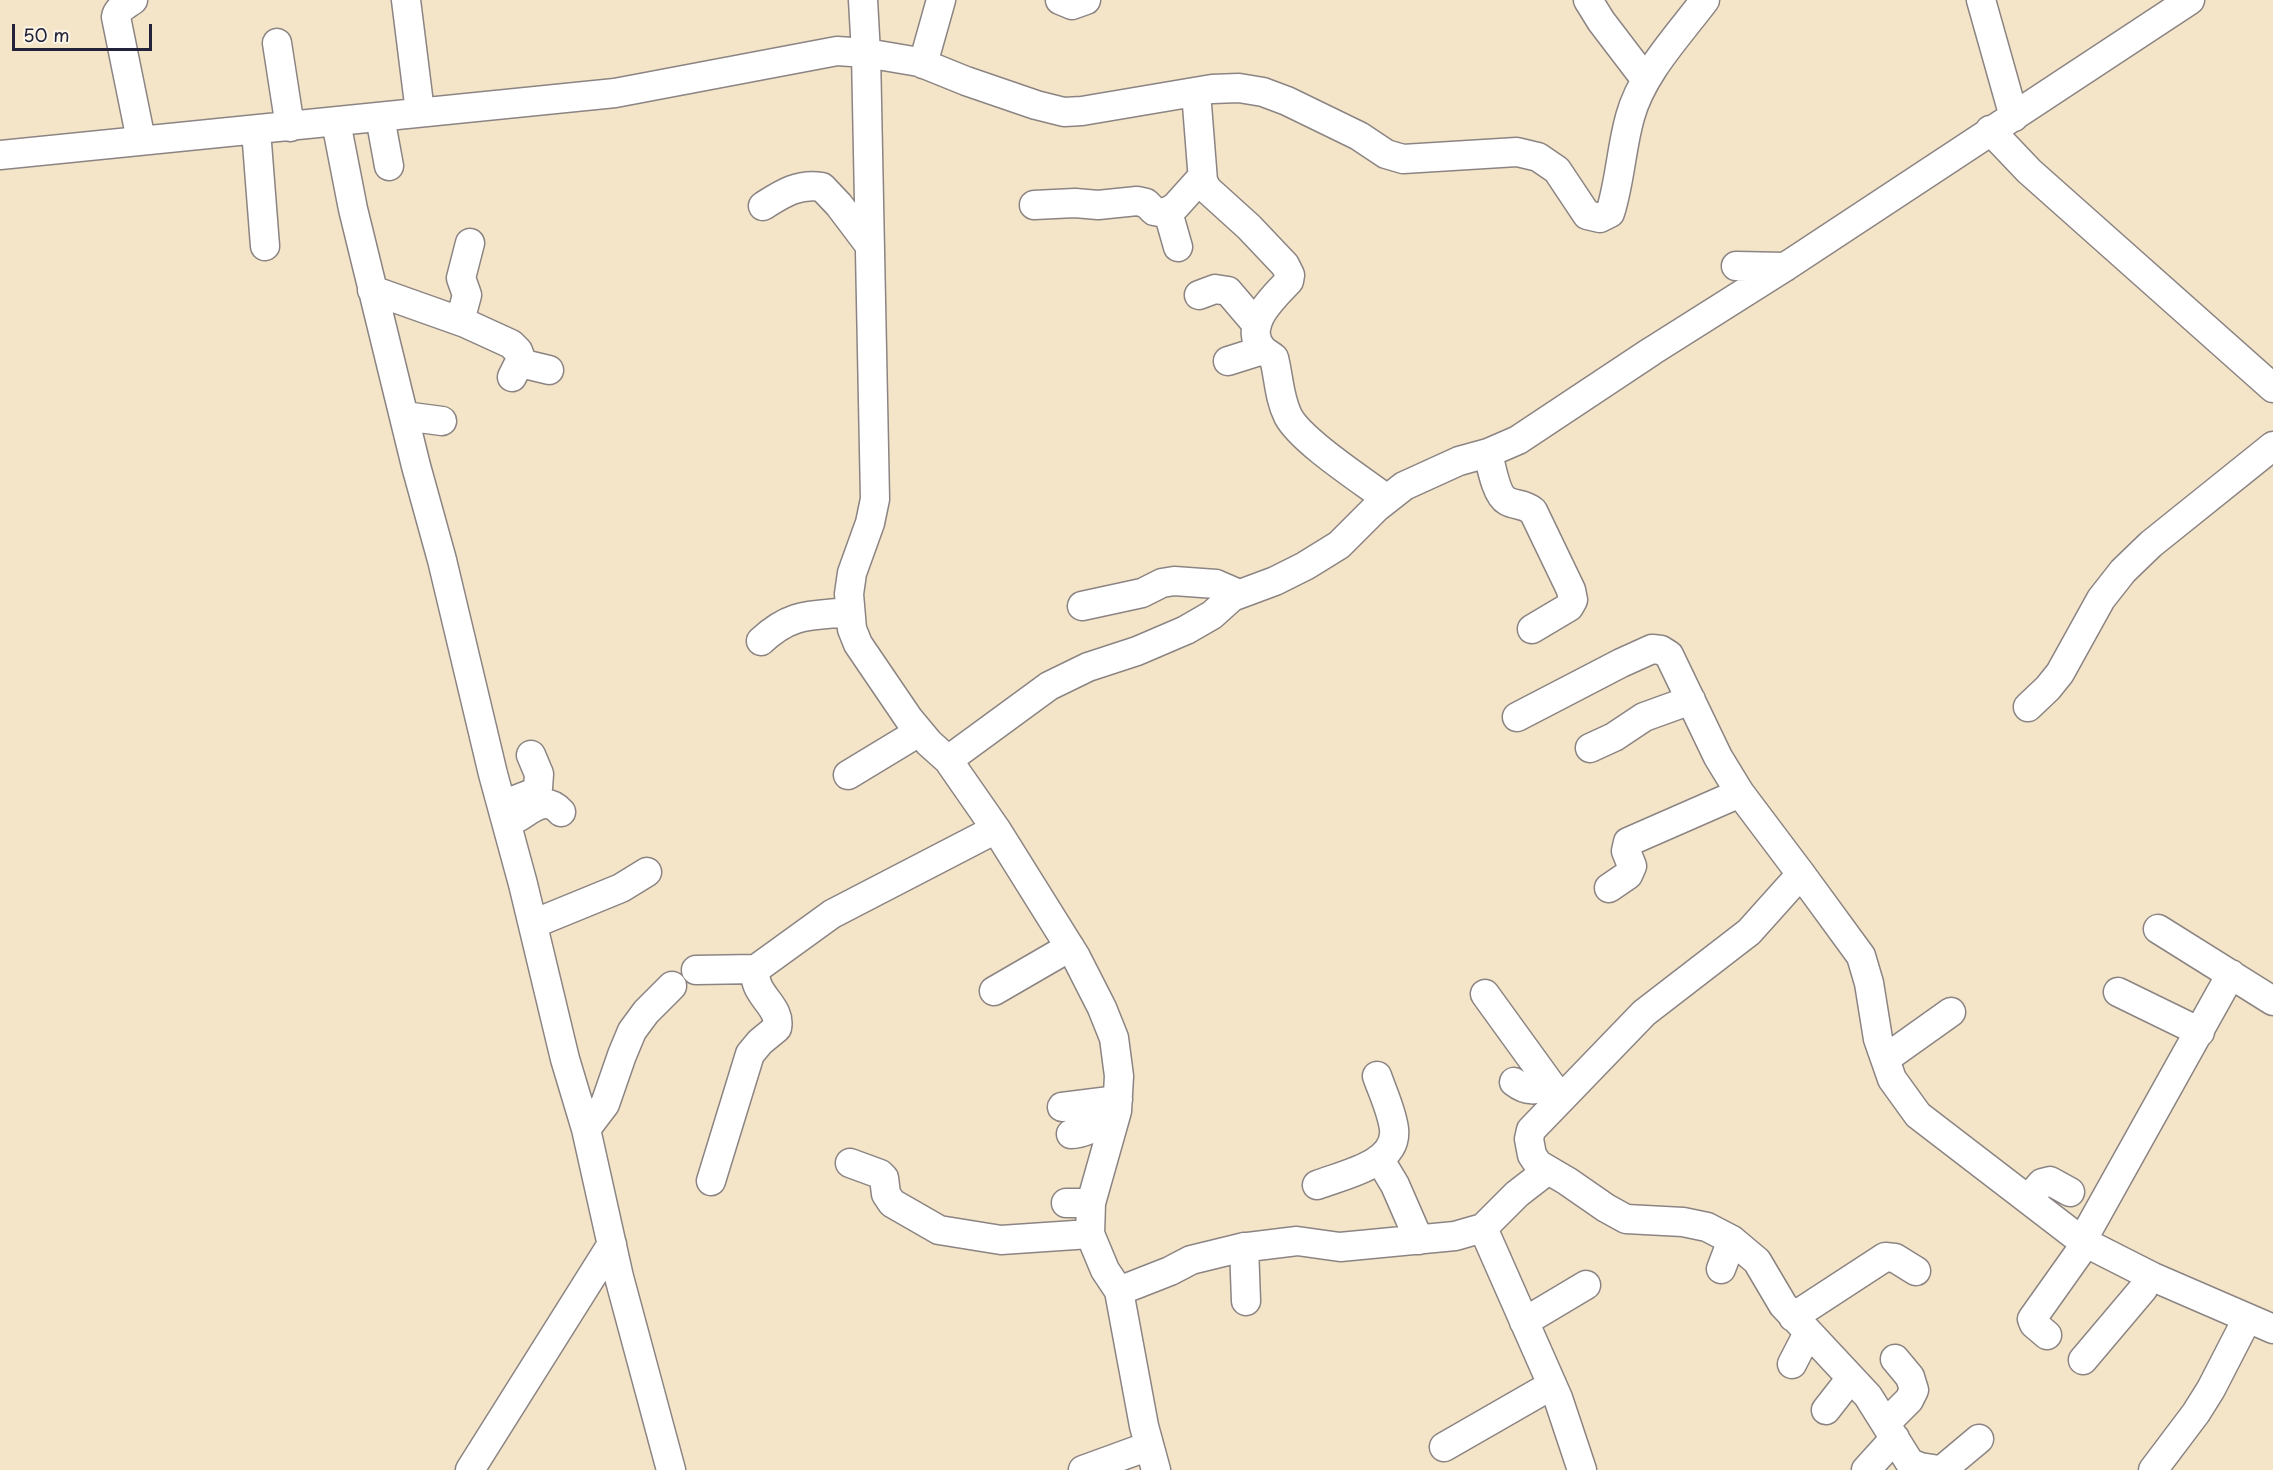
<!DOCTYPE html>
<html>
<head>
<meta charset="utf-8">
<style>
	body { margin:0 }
	#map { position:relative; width:2273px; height:1470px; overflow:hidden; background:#f4e5c9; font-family:"Playpen Sans",sans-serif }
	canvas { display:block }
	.scale { position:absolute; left:12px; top:24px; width:140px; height:27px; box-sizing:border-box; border:3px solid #22223b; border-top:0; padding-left:8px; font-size:18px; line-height:21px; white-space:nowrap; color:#22223b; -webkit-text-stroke:4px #fcf5e5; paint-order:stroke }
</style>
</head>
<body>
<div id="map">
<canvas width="2273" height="1470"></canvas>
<div class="scale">50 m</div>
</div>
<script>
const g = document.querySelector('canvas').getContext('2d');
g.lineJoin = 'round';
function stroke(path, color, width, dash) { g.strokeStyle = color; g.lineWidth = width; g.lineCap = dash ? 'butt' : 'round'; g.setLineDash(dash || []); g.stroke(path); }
const minor = new Path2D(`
	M133 0C126 5 117 9 116 17L141 140
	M406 0 420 112
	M863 0 866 53 875 499 870 523 852 573 849 594 852 629 858 644 909 719 929 743 948 760 996 829 1076 957 1102 1008 1114 1038 1119 1076 1117 1111 1091 1203 1090 1234 1105 1270 1119 1291 1144 1426 1156 1470
	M1060 0 1072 5 1086 0
	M1588 0 1601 21 1646 80
	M1981 0 2014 117
	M277 43 290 127
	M923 64 941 0
	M1196 92 1203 181 1207 189 1249 227 1285 265 1290 275 1289 281C1274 297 1241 326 1263 350 1266 353 1271 355 1274 358 1279 378 1279 398 1288 416 1301 441 1363 481 1387 499
	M380 117 389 166
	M336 122 353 209 416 466 442 560 493 774 523 884 565 1059 586 1129 619 1277 671 1470
	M256 130 265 246
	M1990 130 2029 171 2273 388
	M0 155 615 93 837 51 866 53 919 62 966 81 1036 105 1064 112 1082 111 1212 89 1239 88 1263 92 1287 101 1359 136 1386 154 1403 159 1517 152 1538 157 1557 170 1587 215 1600 218 1610 213C1620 182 1621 149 1630 117 1642 73 1678 36 1705 0
	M1034 205 1075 203 1098 205 1137 201 1146 203 1154 211 1165 213 1175 207 1202 177
	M763 206C782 194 798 183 822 187L839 205 870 246
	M1168 212 1178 247
	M1736 266 1785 267
	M372 290 465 323 511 344 518 351 521 359 512 377
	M1199 295 1215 289 1228 291 1257 325
	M460 321 467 295 461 278 470 243
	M1228 361 1263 350
	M520 363 549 370
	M404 416 442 421
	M1488 453C1491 465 1496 495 1507 501 1516 506 1523 503 1533 511L1571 590 1573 600 1569 607 1532 629
	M1082 606 1142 593 1162 583 1174 581 1216 584 1239 594
	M761 641C792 612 811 616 850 612
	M2028 707 2048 688 2060 673 2101 599 2123 571 2151 544 2273 446
	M1517 717 1621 663 1652 649 1661 650 1669 655 1718 757 1740 793 1801 874 1861 956 1869 983 1878 1039 1892 1079 1918 1115 2082 1241 2153 1277 2273 1329
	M1590 748 1614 737 1644 717 1691 700
	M948 760 1049 686 1088 667 1137 651 1186 630 1212 615 1232 597 1275 581 1305 566 1339 545 1376 508 1404 486 1459 461 1488 453 1518 440 1652 351 1785 267 2190 0
	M848 775 919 732
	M502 805 533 793 538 788 539 774 531 755
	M517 818C532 809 546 795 561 812
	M1801 874 1749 932 1644 1013 1561 1099 1531 1130 1529 1139 1532 1155 1538 1164 1567 1181 1606 1208 1626 1219 1683 1222 1707 1227 1732 1240 1757 1261 1783 1305 1868 1396 1910 1463 1920 1467 1939 1470
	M1609 888 1628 875 1632 866 1626 851 1628 842 1740 793
	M533 924 621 888 647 872
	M2158 929 2273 1001
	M696 970 756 969
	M994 991 1070 947
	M2118 992 2200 1032
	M1485 994 1561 1099
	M1885 1059 1951 1012
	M1514 1082C1527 1092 1536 1091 1550 1084
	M1062 1107 1118 1100
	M586 1129 605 1104 622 1055 632 1031 646 1012 672 986
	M1071 1134C1087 1134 1096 1123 1113 1124
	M1380 1160 1395 1185 1419 1240
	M850 1163 880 1174 884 1178 886 1194 892 1203 939 1230 1001 1240 1090 1234
	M711 1181 750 1054 760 1042 777 1028C782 1005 751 995 756 969L832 914 996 829
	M1317 1185C1342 1175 1398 1165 1394 1129 1392 1112 1383 1093 1377 1076
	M2028 1199 2042 1183 2050 1181 2070 1192
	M1066 1203H1091
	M1483 1228 1558 1398 1582 1470
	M2082 1241 2231 974
	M1244 1247 1246 1301
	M1721 1269 1732 1240
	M1119 1291 1170 1271 1191 1260 1240 1248 1297 1241 1340 1247 1455 1236 1483 1228 1517 1194 1548 1170
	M1793 1317 1885 1257 1895 1258 1916 1271
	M1524 1322 1586 1285
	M2047 1335 2034 1324 2032 1319 2086 1243
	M2083 1360 2143 1289
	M1792 1364 1808 1333
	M1826 1410 1851 1378
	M1886 1423 1909 1400 1914 1390 1910 1377 1895 1359
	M1444 1447 1552 1385
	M470 1470 612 1244
	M1083 1470 1149 1446
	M1866 1470 1895 1438
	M1942 1470 1979 1439
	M2153 1470 2196 1413 2211 1389 2247 1319`);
stroke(minor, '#8b8482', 31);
stroke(minor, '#fff', 28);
</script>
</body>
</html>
